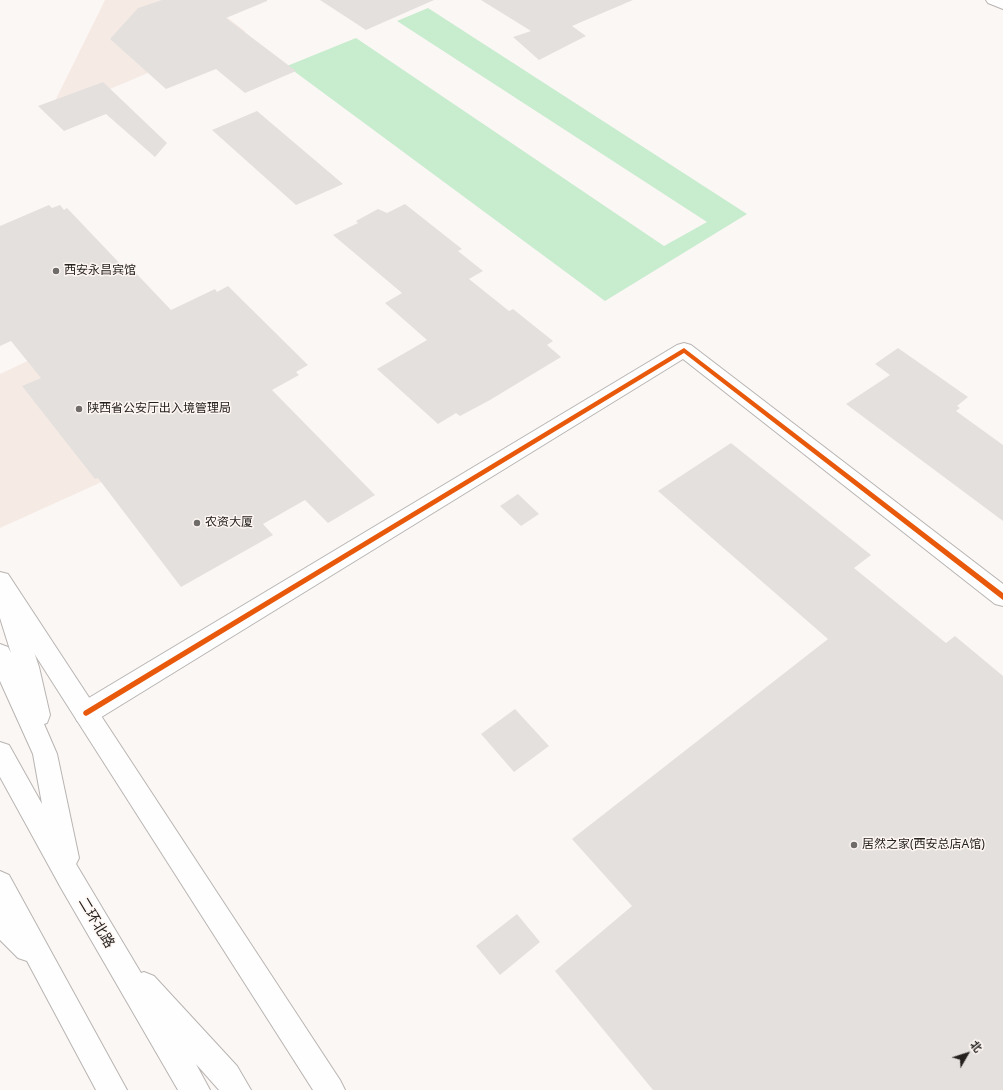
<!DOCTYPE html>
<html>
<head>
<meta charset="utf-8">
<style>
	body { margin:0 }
	#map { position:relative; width:1003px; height:1090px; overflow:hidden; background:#fbf7f5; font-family:"Noto Sans","Noto Sans SC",sans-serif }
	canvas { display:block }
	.north { position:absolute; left:947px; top:1034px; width:40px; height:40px; -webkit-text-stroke:3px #fef6f2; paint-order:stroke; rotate:51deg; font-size:11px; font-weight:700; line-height:16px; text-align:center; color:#24211f }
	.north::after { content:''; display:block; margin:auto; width:14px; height:18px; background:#24211f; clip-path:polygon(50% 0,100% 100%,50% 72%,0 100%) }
</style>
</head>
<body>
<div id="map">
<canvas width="1003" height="1090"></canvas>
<div class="north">北</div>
</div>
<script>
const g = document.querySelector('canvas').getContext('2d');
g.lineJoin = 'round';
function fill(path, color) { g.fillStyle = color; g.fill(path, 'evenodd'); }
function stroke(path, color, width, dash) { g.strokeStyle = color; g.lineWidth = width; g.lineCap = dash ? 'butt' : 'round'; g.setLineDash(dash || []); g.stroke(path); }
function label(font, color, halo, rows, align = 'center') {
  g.font = font + ' "Noto Sans","Noto Sans SC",sans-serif'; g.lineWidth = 3; g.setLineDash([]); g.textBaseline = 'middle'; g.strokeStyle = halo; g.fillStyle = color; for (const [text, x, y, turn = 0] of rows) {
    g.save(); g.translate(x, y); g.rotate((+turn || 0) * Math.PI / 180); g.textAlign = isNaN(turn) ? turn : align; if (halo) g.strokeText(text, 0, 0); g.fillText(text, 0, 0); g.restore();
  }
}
fill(new Path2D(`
	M105 0H205L246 32 48 115Z
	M92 330 186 444 0 528V374Z`), '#f6ebe4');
fill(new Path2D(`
	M428 8 747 214 605 301 287 66 356 38 664 246 707 222 397 21Z`), '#c8ecce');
fill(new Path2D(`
	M162 0H267V1L226 18 296 71 245 93 216 69 166 89 110 39 138 8Z
	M320 0H434L366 30Z
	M481 0H633L572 26 586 36 539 60 513 37 531 31Z
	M103 82 167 143 155 157 106 114 64 131 38 106Z
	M257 111 343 184 296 205 212 130Z
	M405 204 462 249 458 251 483 271 469 279 509 311 513 309 553 341 547 345 561 357 490 400 460 416 456 413 438 424 377 369 427 340 385 303 402 293 333 235 358 223 356 221 378 209 387 213Z
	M49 205 52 208 60 205 64 210 67 208 127 271 132 269 171 310 215 289 217 292 228 286 308 365 296 372 299 375 272 390 375 495 328 523 305 500 263 524 273 535 181 587 98 478 95 479 22 386 41 378 11 341 0 346V226Z
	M898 348 968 397 957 406 960 408 956 411 1003 445V521L846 404 890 375 875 364Z
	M731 443 871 555 854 568 946 643 955 636 1003 676V1090H653L555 971 632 906 572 839 828 639 658 491Z
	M518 494 539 514 521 526 500 506Z
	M515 709 549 746 514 772 481 734Z
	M517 914 540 942 500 975 476 946Z`), '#e4e0de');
const minor = new Path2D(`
	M684 343 691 345 1003 584V606L995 604 683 359 95 721 86 724 77 721 74 713 77 705 677 345Z`);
const tertiary = new Path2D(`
	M986 0H1003V9L988 3Z`);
const secondary = new Path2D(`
	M0 572 8 574 340 1080 345 1090H313L0 600Z`);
const trunk = new Path2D(`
	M0 581 8 583 24 621 39 667 50 715 47 723 44 724 57 754 79 858 76 864 141 973 144 972 154 976 237 1066 251 1090H219L196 1064 210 1090H178L61 888 0 777V742L9 745 42 804 33 754 0 681V644L8 647 11 653 0 618Z
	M0 871 9 875 127 1090H96L27 961 18 958 0 940Z`);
stroke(minor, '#b8b4b2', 2);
stroke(tertiary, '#b8b4b2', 2);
stroke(secondary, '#b8b4b2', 2);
stroke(trunk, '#b8b4b2', 2);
fill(minor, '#fefefe');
fill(tertiary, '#fefefe');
fill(secondary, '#fefefe');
fill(trunk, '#fefefe');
fill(new Path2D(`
	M684 348 1003 593V600L684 353 88 715 86 716 84 715 83 713 84 711Z`), '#e8590c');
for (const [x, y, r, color] of [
	[56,271,4,"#6f6c6a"],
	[79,409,4,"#6f6c6a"],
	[197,523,4,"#6f6c6a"],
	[854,845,4,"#6f6c6a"]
]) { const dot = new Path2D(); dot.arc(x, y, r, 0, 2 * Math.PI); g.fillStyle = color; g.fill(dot); stroke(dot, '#fef6f2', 1.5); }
label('12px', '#24211f', '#fef6f2', [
	["西安永昌宾馆",64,271],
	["陕西省公安厅出入境管理局",87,409],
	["农资大厦",205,523],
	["居然之家(西安总店A馆)",862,845]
], 'left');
label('14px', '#24211f', '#fef6f2', [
	["二环北路",96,923,59]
]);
</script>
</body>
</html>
